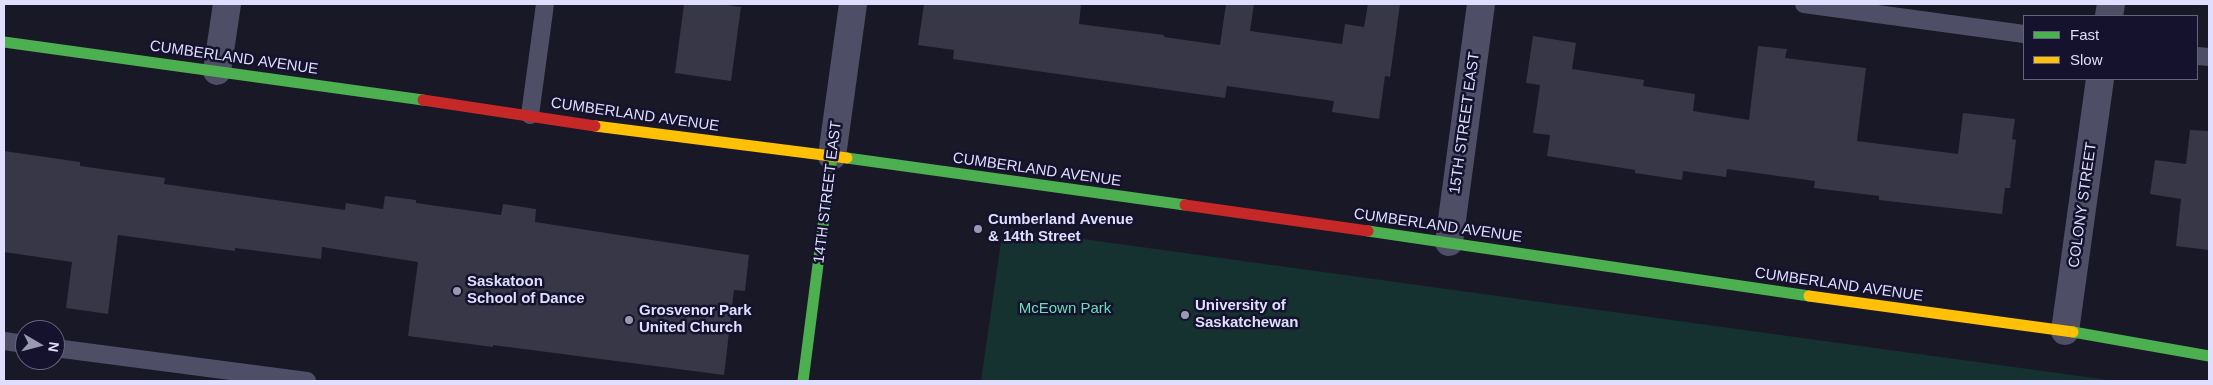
<!DOCTYPE html>
<html>
<head>
<meta charset="utf-8">
<style>
	body { margin:0 }
	#map { position:relative; width:2213px; height:385px; overflow:hidden; background:#191826; font-family:Helvetica,sans-serif }
	canvas { display:block }
	.frame { position:absolute; inset:0; border:5px solid #dfdefe; pointer-events:none }
	.legend { position:absolute; left:2023px; top:15px; width:175px; height:65px; box-sizing:border-box; background:#14122c; border:1px solid #656480; margin:0; padding:6px 9px; list-style:none; font-size:15px; color:#dfdefe }
	.legend li { display:flex; align-items:center; gap:10px; height:25px }
	.legend b { width:25px; border:1px solid #656480 }
	.north { position:absolute; left:15px; top:320px; width:50px; height:50px; box-sizing:border-box; background:#14122c; border:1px solid #656480; border-radius:50%; rotate:98deg; font-size:14px; font-weight:700; line-height:20px; text-align:center; color:#dfdefe }
	.north::after { content:''; display:block; margin:auto; width:18px; height:22px; background:#9a99b2; clip-path:polygon(50% 0,100% 100%,50% 72%,0 100%) }
</style>
</head>
<body>
<div id="map">
<canvas width="2213" height="385"></canvas>
<div class="frame"></div>
<ul class="legend">
<li><b style="height:6px;background:#4caf50"></b>Fast</li>
<li><b style="height:6px;background:#ffc107"></b>Slow</li>
</ul>
<div class="north">N</div>
</div>
<script>
const g = document.querySelector('canvas').getContext('2d');
g.lineJoin = 'round';
function fill(path, color) { g.fillStyle = color; g.fill(path, 'evenodd'); }
function stroke(path, color, width, dash) { g.strokeStyle = color; g.lineWidth = width; g.lineCap = dash ? 'butt' : 'round'; g.setLineDash(dash || []); g.stroke(path); }
function label(font, color, halo, rows, align = 'center') {
  g.font = font + ' Helvetica,sans-serif'; g.lineWidth = 5; g.setLineDash([]); g.textBaseline = 'middle'; g.strokeStyle = halo; g.fillStyle = color; for (const [text, x, y, turn = 0] of rows) {
    g.save(); g.translate(x, y); g.rotate((+turn || 0) * Math.PI / 180); g.textAlign = isNaN(turn) ? turn : align; if (halo) g.strokeText(text, 0, 0); g.fillText(text, 0, 0); g.restore();
  }
}
fill(new Path2D(`
	M1003 228 2115 381H981Z`), '#163230');
fill(new Path2D(`
	M684 4H719L741 7 731 81 675 73Z
	M924 4H1081L1079 24 1164 35V37L1220 45 1226 4H1254L1250 31 1342 44 1345 24 1364 27 1368 4H1400L1390 77 1385 76 1379 119 1332 112 1334 101 1227 86 1225 98 953 59 954 50 918 45Z
	M1533 36 1576 43 1572 69 1644 80 1643 86 1695 94 1693 111 1749 120 1758 46 1787 49 1785 58 1866 68 1857 141 1958 154 1963 113 2015 119 2012 139 2016 140 2010 188H2005L2002 214 1879 200V196L1814 188 1815 181 1727 169 1726 177 1683 171 1682 180 1635 173V170L1547 156 1550 135 1533 133 1540 85 1526 83Z
	M2190 130 2209 131V250L2176 246 2181 199 2150 194 2155 160 2186 164Z
	M4 151 80 162V166L165 178 164 184 345 210 346 203 383 209 385 196 416 200V203L501 215 503 204 536 209 535 222 749 255 745 291 734 290 724 375 493 345V347L408 336 418 262 322 247 321 259 235 248V251L118 235 108 314 66 308 72 262 4 252Z`), '#383747');
stroke(new Path2D(`
	M1804 4 2024 34
	M2197 56 2209 57
	M530 115 545 4
	M4 341 25 344
	M55 348 307 381`), '#4e4e66', 18);
stroke(new Path2D(`
	M2109 16 2111 4
	M217 71 227 4
	M832 156 853 4
	M1449 242 1481 4
	M2065 331 2100 79`), '#4e4e66', 28);
stroke(new Path2D(`
	M4 42 423 100
	M847 158 1185 205
	M1368 231 1809 296
	M2073 332 2209 356
	M803 381 832 156`), '#4caf50', 11);
stroke(new Path2D(`
	M595 126 847 158
	M1809 296 2073 332`), '#ffc107', 11);
stroke(new Path2D(`
	M423 100 595 126
	M1185 205 1368 231`), '#c62828', 11);
for (const [x, y, r, color] of [
	[978,229,5,"#9a99b2"],
	[457,291,5,"#9a99b2"],
	[1185,315,5,"#9a99b2"],
	[629,320,5,"#9a99b2"]
]) { const dot = new Path2D(); dot.arc(x, y, r, 0, 2 * Math.PI); g.fillStyle = color; g.fill(dot); stroke(dot, '#14122c', 2); }
label('15px', '#dfdefe', '#14122c', [
	["CUMBERLAND AVENUE",234,58,8],
	["CUMBERLAND AVENUE",635,115,8],
	["15TH STREET EAST",1465,123,-82],
	["CUMBERLAND AVENUE",1037,170,8],
	["14TH STREET EAST",828,192,-83],
	["COLONY STREET",2083,205,-82],
	["CUMBERLAND AVENUE",1438,226,8],
	["CUMBERLAND AVENUE",1839,285,8]
]);
label('bold 15px', '#dfdefe', '#14122c', [
	["Cumberland Avenue",988,220],
	["& 14th Street",988,237],
	["Saskatoon",467,282],
	["School of Dance",467,299],
	["University of",1195,306],
	["Saskatchewan",1195,323],
	["Grosvenor Park",639,311],
	["United Church",639,328]
], 'left');
label('15px', '#69dfb8', '#14122c', [
	["McEown Park",1065,309]
]);
</script>
</body>
</html>
